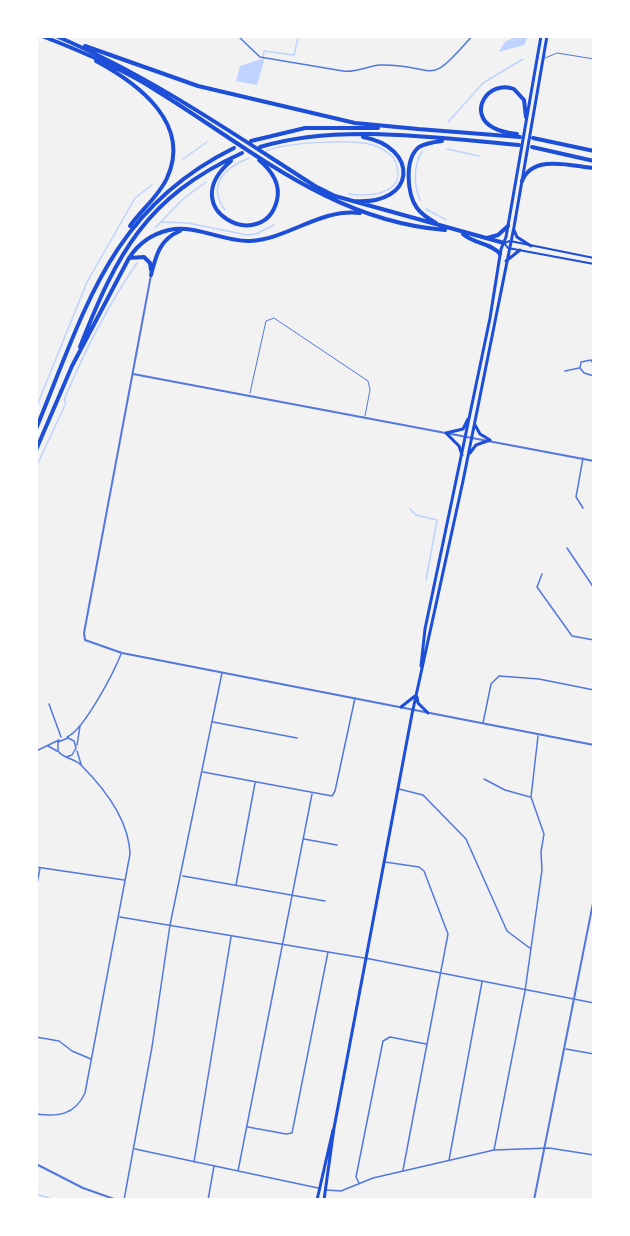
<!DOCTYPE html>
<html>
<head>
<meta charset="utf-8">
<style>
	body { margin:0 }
	#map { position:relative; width:630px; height:1236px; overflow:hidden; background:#f2f2f2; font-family:"Alegreya Sans",sans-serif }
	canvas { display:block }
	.frame { position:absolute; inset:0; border:38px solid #fff; pointer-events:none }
</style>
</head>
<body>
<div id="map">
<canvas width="630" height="1236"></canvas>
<div class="frame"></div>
</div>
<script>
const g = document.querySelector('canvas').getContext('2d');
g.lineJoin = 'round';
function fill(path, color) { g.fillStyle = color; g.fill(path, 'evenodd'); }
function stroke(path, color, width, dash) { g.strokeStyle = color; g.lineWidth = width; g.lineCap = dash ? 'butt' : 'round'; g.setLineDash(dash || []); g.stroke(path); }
fill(new Path2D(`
	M515 36H528L524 45 499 52 504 43Z
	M261 59 264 61 257 85 236 81 240 66Z`), '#bfd3fe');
stroke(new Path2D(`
	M263 60 264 51 294 55 298 37
	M448 122 483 83 523 59
	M447 149 479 156
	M266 151C287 142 351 139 373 145 381 147 387 152 393 157 412 192 373 198 349 194
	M183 159 207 142
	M420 200C414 186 413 165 422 152
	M426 209 446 220
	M225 210C206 184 226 167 249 158
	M162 222 188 223 247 235 256 234 274 225
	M155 228 183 199 206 182
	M36 408 87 282 135 198 152 185
	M37 465 66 403 64 400C84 352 108 305 137 263
	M410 509 416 515 437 520 426 580
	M36 1194 56 1200`), '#bfd3fe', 1.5);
stroke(new Path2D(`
	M545 58 557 53 594 59
	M250 393 266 321 274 318 368 381 370 390 365 416`), '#5277de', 1);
stroke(new Path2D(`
	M49 704 61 737`), '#5277de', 1.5);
stroke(new Path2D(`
	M238 36 260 57 343 71C356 73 367 66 380 65 439 64 425 91 472 36
	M594 365 591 360 581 362 580 368 584 373 594 376
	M565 371 579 368
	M583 458 576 497 583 508
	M567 548 594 588
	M542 574 537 587 572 636 594 640
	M213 722 297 738
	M483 723 491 684 499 676 539 679 594 690
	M67 737C84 730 114 672 121 654
	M77 745 80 726
	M48 746 57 751
	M36 751 59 740
	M77 751 81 764
	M203 772 332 796 335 791 355 698
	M484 779 505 790 530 797
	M399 789 423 795 466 839 507 931 531 949
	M304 839 337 845
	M385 862 419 867 424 871 448 934 403 1170
	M36 867 124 880
	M183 876 325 901
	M236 885 255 783
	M36 889 40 868
	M120 917 370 959 594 1003
	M36 1037 59 1041 72 1051 91 1059
	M566 1049 594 1054
	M36 1114C58 1117 75 1115 85 1093L130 854C129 820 104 788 81 765 74 758 64 759 58 751V742L68 738 74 741 76 748 72 755 66 757
	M248 1127 286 1134 292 1133 328 952
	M135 1149 318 1188
	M494 1150 525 991 542 870 541 852 544 834 531 797 538 736
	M449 1160 482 982
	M194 1162 231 937
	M238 1171 312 794
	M359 1183 356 1177 383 1041 390 1037 426 1044
	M326 1190 341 1191 373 1178 494 1150 549 1148 594 1155
	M124 1200 152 1047 170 925 222 673
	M208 1200 214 1166`), '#5277de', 1.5);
stroke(new Path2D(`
	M151 275 84 633 85 640 122 653 594 745
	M133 374 594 461
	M36 1164 83 1188 117 1200
	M534 1200 594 898`), '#5277de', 2);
stroke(new Path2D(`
	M594 258 510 241 504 243 508 248 594 264`), '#1d4ed8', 2);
stroke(new Path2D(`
	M514 230 517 237 531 246
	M506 261 520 250
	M475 425 480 434 490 440
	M446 433 463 429 468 419
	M446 433 459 446 462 455
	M470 453 476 445 490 440
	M421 666 425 629 490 318 501 249 506 237 541 36
	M417 697 418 703 428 713
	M401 707 415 696
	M317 1200 333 1130
	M324 1200 334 1128 412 714 463 481 514 227 547 36`), '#1d4ed8', 3);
stroke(new Path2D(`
	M42 36C81 51 121 68 157 91 250 148 331 221 445 230
	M56 36C150 76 229 131 315 186L335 196 504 243
	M85 46 198 86 355 123 418 129
	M96 61C139 84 192 124 167 178 159 196 141 210 130 226
	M418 129 520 137
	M517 134C509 133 501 132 494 128 466 114 488 79 514 89L524 100 526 117
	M533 138 594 151
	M251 141 305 128H378
	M260 147C337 123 439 138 519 145
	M532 147 594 161
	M231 161C173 210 264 255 277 200 281 183 271 170 259 160
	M522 181C533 154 571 166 594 168
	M353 201C418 206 419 147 363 137
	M436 223C429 219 422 215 417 208 407 194 404 159 419 147 426 143 434 142 442 141
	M463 234C474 244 491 243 500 254
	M487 238 498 235 508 226
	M129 258 144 257 150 263 151 270
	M151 275C156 255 160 239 180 231
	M80 347C117 253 146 197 242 153
	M72 366 129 258C138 244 152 234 169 230 196 224 223 242 250 241 288 239 321 208 360 213
	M36 429C85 310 110 209 234 148
	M36 450 72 366`), '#1d4ed8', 4);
</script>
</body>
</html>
